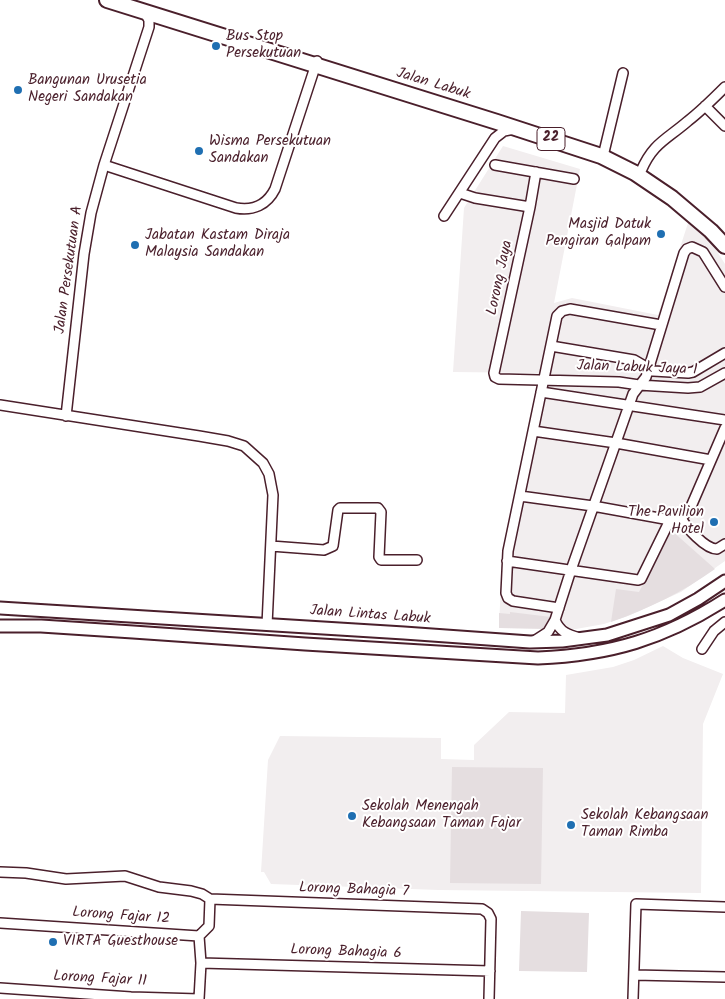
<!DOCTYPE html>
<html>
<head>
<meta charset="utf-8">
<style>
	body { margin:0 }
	canvas { display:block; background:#fff }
</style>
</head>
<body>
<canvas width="725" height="999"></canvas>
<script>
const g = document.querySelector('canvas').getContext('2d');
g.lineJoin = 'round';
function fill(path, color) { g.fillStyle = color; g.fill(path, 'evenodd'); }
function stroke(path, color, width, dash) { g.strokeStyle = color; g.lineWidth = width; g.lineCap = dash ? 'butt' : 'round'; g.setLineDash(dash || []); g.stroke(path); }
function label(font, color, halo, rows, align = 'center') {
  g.font = font + ' Kalam,sans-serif'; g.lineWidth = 4; g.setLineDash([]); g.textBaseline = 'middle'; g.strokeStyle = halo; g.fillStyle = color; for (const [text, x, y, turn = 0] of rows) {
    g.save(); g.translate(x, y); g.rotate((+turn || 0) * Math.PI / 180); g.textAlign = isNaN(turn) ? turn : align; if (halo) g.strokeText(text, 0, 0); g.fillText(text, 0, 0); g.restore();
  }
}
fill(new Path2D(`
	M503 146 580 169 554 303 572 298 658 315 689 220 706 234 725 264V561L681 592 628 616 604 624 576 629 499 628 502 557 540 373 453 372 464 208Z
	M663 646 683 658 723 674 703 724 701 893 439 890 271 884 264 872H261L268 760 280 736 441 738V759L474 760V745L509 712 565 713 566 675 613 667 634 660Z`), '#f2eeef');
fill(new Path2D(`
	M671 530 715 569C683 592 648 609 611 622L616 589 639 592Z
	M510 612 551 617 548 629 499 628V613L510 614Z
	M452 767 543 768 541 884 450 883Z
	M521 911 589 913 587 972 519 971Z`), '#e5dee0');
const minor = new Path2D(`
	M705 106 725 126
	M604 152 623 73
	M104 165 236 208C253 211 267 205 275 189L317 61
	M495 165 574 179
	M641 171C653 143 666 140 688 121 701 111 713 99 725 87
	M460 193 475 198 530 207 494 373 495 377 499 379 619 382 639 385 688 388 700 387 725 373
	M530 207 536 172
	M444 216 495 138 504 131 514 129
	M551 346 634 360 653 371 688 373 693 372 725 353
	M541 392 725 420
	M0 405 199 436 228 441 244 446 263 463 269 474 273 495 267 625
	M66 416 84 254 91 213 104 165 149 27V20L144 11
	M533 431 616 443 711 460
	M520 496 593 506 670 520 681 518 690 509 725 428
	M681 518C686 527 705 549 717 549L725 544
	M271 546 324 550 333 546 338 510 340 508H378L381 512 379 557 381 560H417
	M507 561 638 580 641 579 670 520
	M559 608 513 601 508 598 506 593 508 551 557 316 562 311 570 309 661 325
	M555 620C560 632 568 635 580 638
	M534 641 548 632 555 620 571 570 633 394 646 377 684 253 687 249 692 247 703 252 725 287
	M702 649 714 631 725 622
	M0 872 26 873 66 879 125 876 159 887 191 891 202 894 210 899 482 909 488 913 491 919 489 999
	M0 923 199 936 209 926 210 899
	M201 963 490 971
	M634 975 725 977
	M0 988 131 997 199 999
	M199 999 201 963 199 936
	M633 999 636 904 725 907`);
const major = new Path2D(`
	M0 608 404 633 530 642 562 641 607 635 669 615 698 599 725 581
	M0 626H41L133 632 305 644 538 658C610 655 664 639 725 600`);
const highway = new Path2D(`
	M107 0 497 122 601 156 635 173 672 198 711 231 725 246`);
stroke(minor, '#4a1f2b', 12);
stroke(major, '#4a1f2b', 15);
stroke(highway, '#4a1f2b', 18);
stroke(minor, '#fff', 9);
stroke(major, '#fff', 11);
stroke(highway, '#fff', 14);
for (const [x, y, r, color] of [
	[216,46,5,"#1f6fb2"],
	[18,90,5,"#1f6fb2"],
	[199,151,5,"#1f6fb2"],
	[661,234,5,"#1f6fb2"],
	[135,245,5,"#1f6fb2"],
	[714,522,5,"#1f6fb2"],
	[352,816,5,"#1f6fb2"],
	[571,825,5,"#1f6fb2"],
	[53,942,5,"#1f6fb2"]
]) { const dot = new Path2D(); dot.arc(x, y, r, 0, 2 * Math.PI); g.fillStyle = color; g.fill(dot); stroke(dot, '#fff', 2); }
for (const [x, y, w] of [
	[551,139,28]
]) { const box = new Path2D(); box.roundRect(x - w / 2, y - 11.5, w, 23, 4); g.fillStyle = '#fff'; g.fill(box); stroke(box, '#4a1f2b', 1); }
label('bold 14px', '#4a1f2b', null, [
	["22",551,139]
]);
label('15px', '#4a1f2b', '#fff', [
	["Bus Stop",226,37],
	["Persekutuan",226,54],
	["Bangunan Urusetia",28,81],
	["Negeri Sandakan",28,98],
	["Wisma Persekutuan",209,142],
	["Sandakan",209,159],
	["Masjid Datuk",651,225,"right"],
	["Pengiran Galpam",651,242,"right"],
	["Jabatan Kastam Diraja",145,236],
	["Malaysia Sandakan",145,253],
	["The Pavilion",704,513,"right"],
	["Hotel",704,530,"right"],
	["Sekolah Menengah",362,807],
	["Kebangsaan Taman Fajar",362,824],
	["Sekolah Kebangsaan",581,816],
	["Taman Rimba",581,833],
	["VIRTA Guesthouse",63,942]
], 'left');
label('15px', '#4a1f2b', '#fff', [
	["Jalan Labuk",433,85,17],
	["Jalan Persekutuan A",70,270,-82],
	["Lorong Jaya",501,278,-78],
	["Jalan Labuk Jaya 1",637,369,2],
	["Jalan Lintas Labuk",370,616,4],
	["Lorong Bahagia 7",354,891,2],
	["Lorong Fajar 12",121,917,4],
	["Lorong Bahagia 6",346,953,2],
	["Lorong Fajar 11",100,980,3]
]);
</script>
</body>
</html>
